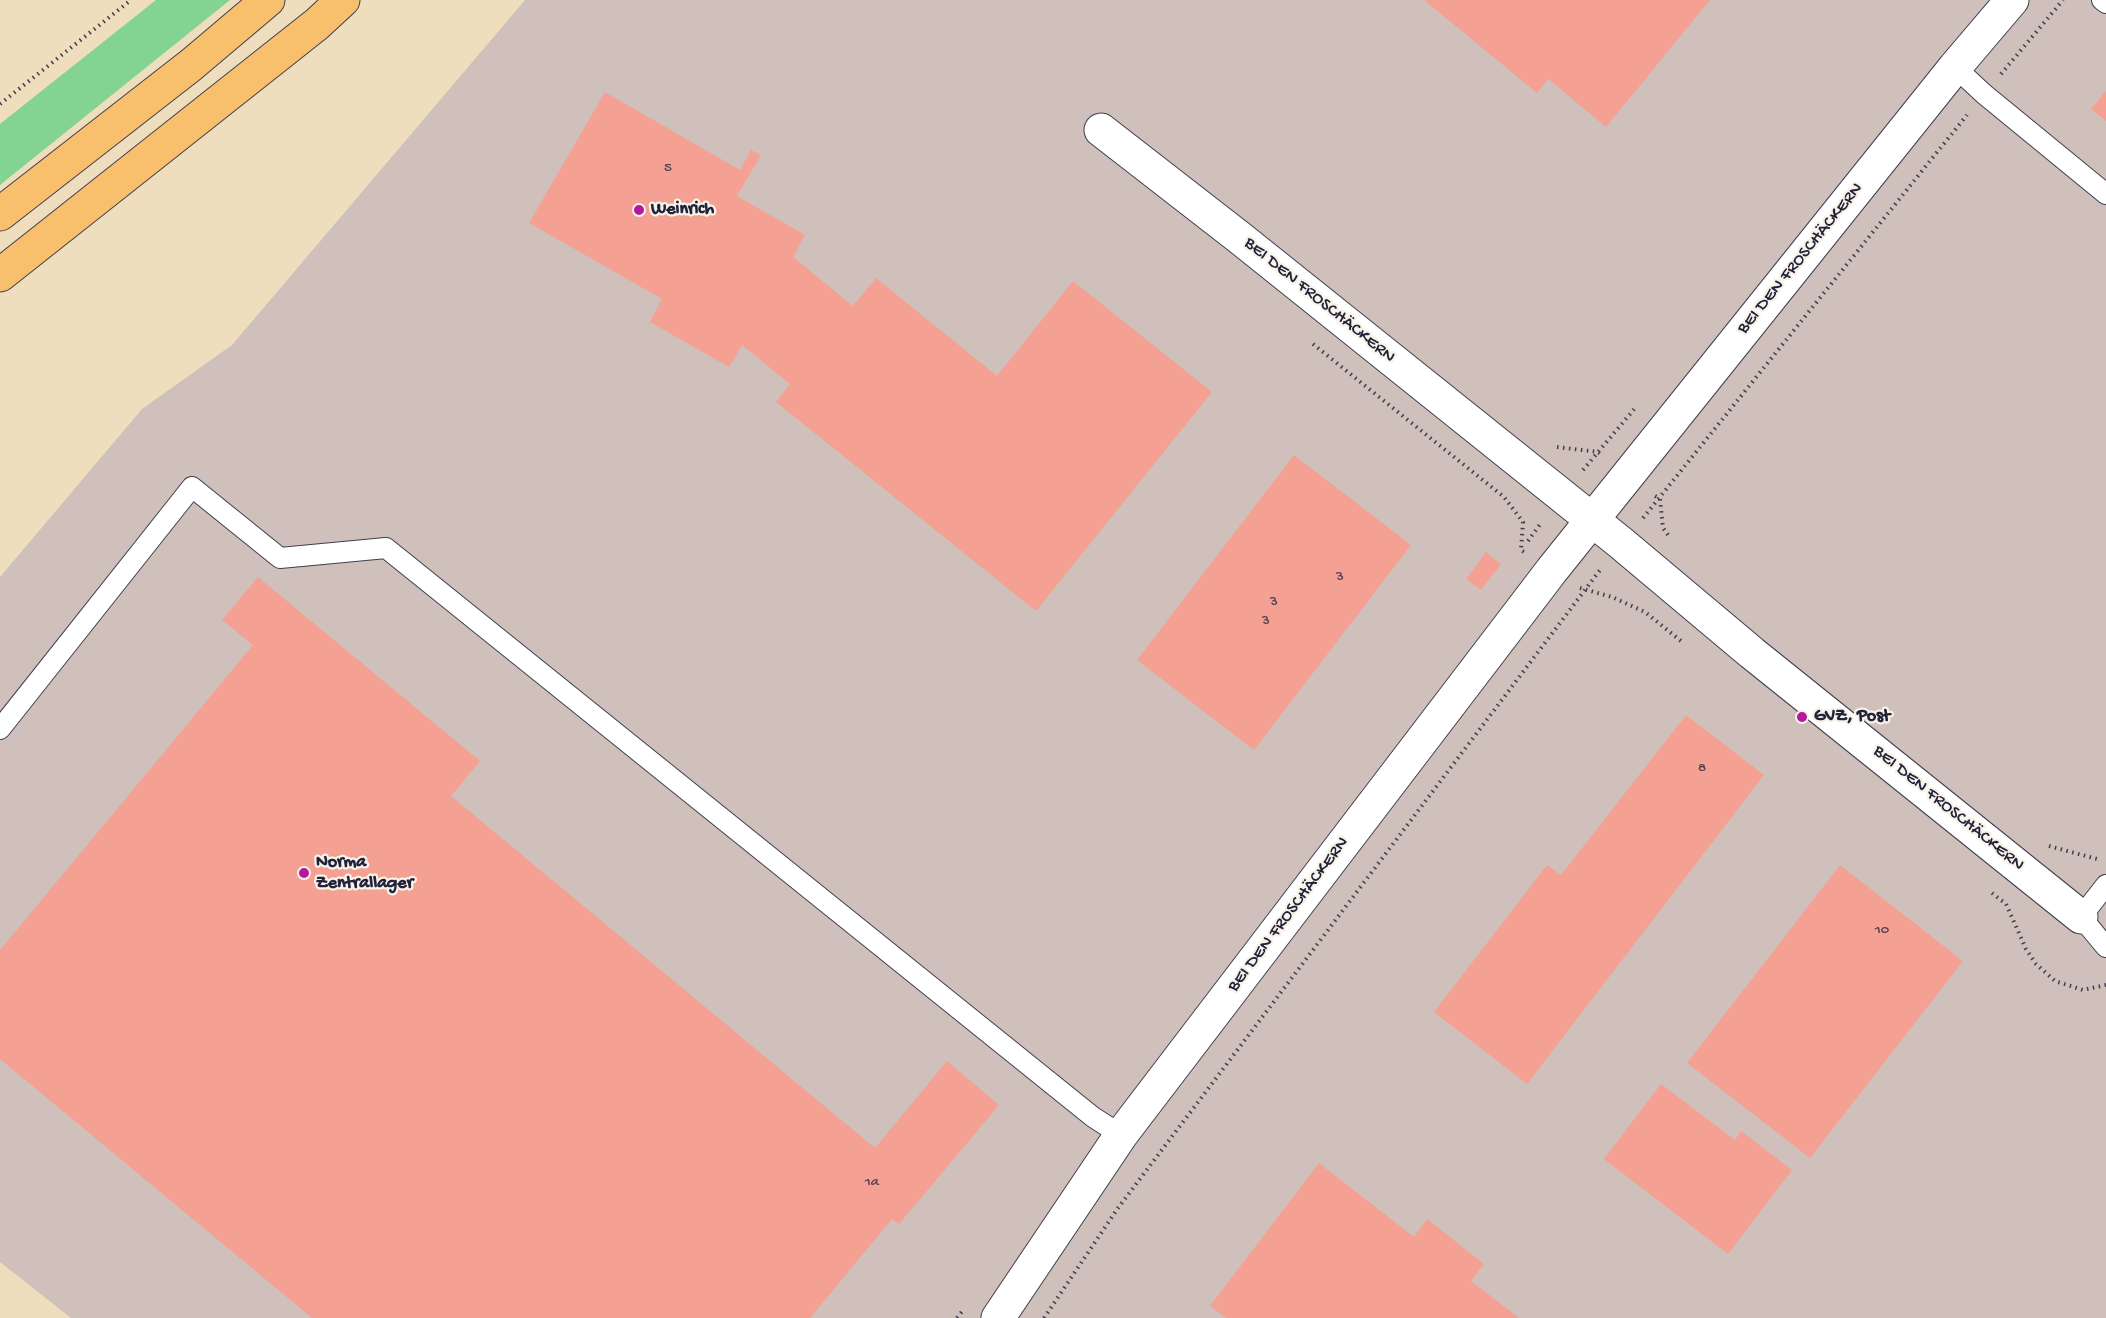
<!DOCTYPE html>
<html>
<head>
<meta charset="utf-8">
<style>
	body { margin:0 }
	canvas { display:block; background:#eedebd }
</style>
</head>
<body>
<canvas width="2106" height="1318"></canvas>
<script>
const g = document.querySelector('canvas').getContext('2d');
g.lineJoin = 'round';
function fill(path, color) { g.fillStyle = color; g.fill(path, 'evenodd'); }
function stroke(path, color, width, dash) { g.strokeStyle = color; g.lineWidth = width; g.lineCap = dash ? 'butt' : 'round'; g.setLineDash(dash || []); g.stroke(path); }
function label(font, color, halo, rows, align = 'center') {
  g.font = font + ' "Gochi Hand",sans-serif'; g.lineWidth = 4.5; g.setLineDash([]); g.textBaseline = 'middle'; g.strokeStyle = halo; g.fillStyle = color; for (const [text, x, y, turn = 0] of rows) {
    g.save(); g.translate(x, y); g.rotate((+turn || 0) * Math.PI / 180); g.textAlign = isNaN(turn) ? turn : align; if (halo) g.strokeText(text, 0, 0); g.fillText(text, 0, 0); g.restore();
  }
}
fill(new Path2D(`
	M525 0H2106V1318H71L0 1262V577L142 409 232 345Z`), '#cfc0bb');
fill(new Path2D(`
	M156 0H230L0 185V124Z`), '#83d392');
fill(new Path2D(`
	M1424 0H1710L1606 127 1548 79 1537 93Z
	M2106 91V121L2091 109Z
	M605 92 740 170 751 150 761 155 737 196 805 235 793 257 853 306 876 278 997 376 1073 281 1212 392 1036 611 776 402 790 384 742 345 729 367 650 322 662 299 529 223Z
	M1294 455 1411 545 1254 750 1137 660Z
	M1486 552 1501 564 1481 590 1466 579Z
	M258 577 480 761 451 796 875 1148 947 1061 999 1105 899 1224 892 1219 810 1318H312L0 1059V950L253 645 222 620Z
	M1686 715 1764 775 1527 1084 1434 1012 1547 865 1561 875Z
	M1840 865 1963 961 1810 1158 1687 1063Z
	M1661 1084 1735 1140 1741 1131 1792 1170 1728 1254 1604 1159Z
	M1319 1163 1414 1237 1427 1219 1484 1264 1471 1281 1519 1318H1226L1210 1306Z`), '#f4a193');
const service = new Path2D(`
	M2102 0 2106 3
	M1955 67 1984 94 2106 194
	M0 729 192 487 280 558 386 548 1093 1117 1121 1135
	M2106 885 2081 917 2106 947`);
const minor = new Path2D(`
	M1101 130 1240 238 1621 543 1752 653 2081 917
	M998 1318 1121 1135 1552 570 1955 67 2012 0`);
const trunk = new Path2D(`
	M0 214 191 65 268 0
	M0 275 317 24 343 0`);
stroke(service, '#413e4e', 22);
stroke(minor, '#413e4e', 35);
stroke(trunk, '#413e4e', 35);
stroke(new Path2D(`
	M2001 74 2063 0
	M0 104 131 0
	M1313 344 1504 497 1523 522 1521 550 1524 552
	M1557 447 1598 452 1602 455
	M1583 470 1636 407
	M1655 496 1660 499 1663 528 1668 535
	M1643 518 1967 115
	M1528 541 1541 523
	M1580 588 1612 597 1645 612 1681 641
	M2049 846 2097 859
	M1992 893 2006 904 2026 949 2036 964 2055 981 2083 990 2106 985
	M957 1318 964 1309
	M1044 1318 1118 1208 1600 570`), '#413e4e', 4, [1.5, 4.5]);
stroke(service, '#fff', 20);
stroke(minor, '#fff', 33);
stroke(trunk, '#f8bf6c', 33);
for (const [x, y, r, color] of [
	[639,210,6,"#b5179e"],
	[1802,717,6,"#b5179e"],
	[304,873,6,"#b5179e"]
]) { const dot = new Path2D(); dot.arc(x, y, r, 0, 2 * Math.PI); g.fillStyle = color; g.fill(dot); stroke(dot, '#f7f3e8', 2); }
label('15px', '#564251', null, [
	["5",668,169],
	["3",1340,578],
	["3",1274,603],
	["3",1266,622],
	["8",1702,769],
	["10",1882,931],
	["1a",872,1183]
]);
label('bold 18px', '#22223b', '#f7f3e8', [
	["Weinrich",651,210],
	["GVZ, Post",1814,717],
	["Norma",316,863],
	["Zentrallager",316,884]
], 'left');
label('18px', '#22223b', '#f7f3e8', [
	["BEI DEN FROSCHÄCKERN",1801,259,-51],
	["BEI DEN FROSCHÄCKERN",1319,301,39],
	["BEI DEN FROSCHÄCKERN",1948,809,39],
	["BEI DEN FROSCHÄCKERN",1289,915,-53]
]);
</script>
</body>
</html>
